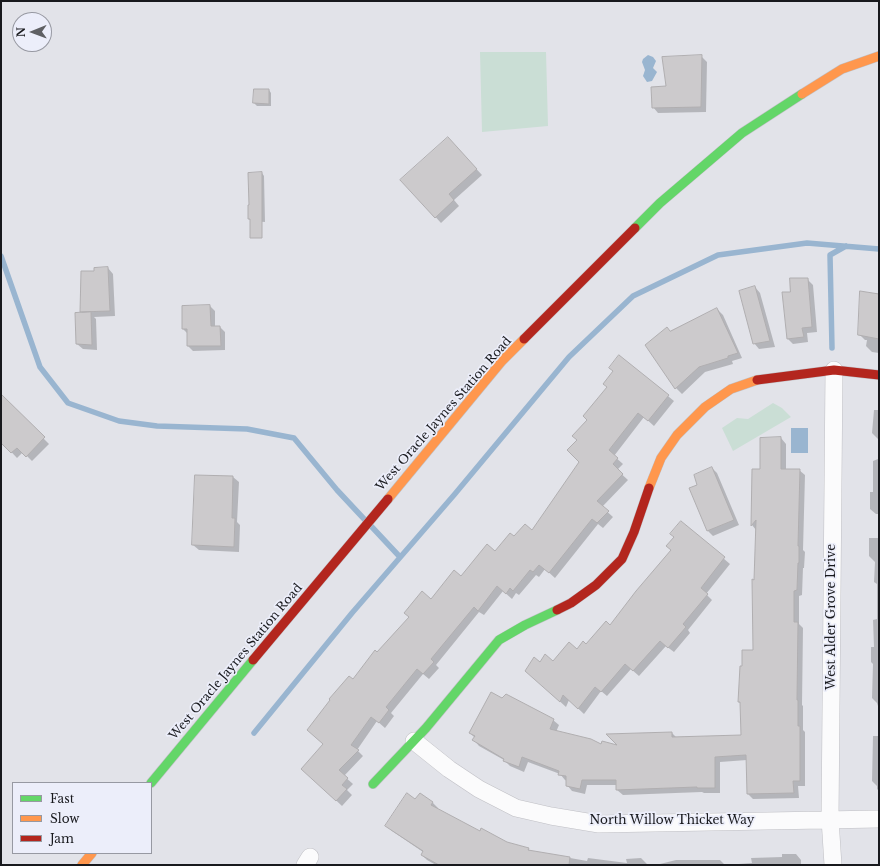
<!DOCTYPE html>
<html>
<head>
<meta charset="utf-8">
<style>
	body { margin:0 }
	#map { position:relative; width:880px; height:866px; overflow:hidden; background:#e2e3e9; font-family:"Libre Baskerville",serif }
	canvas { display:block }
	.frame { position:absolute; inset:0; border:2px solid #18191d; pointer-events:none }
	.legend { position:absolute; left:12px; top:782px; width:140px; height:72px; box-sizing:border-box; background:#eceefa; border:1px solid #9799a2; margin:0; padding:5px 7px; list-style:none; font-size:12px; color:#18191d }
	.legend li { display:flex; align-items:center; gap:8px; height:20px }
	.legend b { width:20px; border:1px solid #9799a2 }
	.north { position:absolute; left:12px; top:12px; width:40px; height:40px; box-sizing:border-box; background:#eceefa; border:1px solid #9799a2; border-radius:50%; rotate:269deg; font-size:11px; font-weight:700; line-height:16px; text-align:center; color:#18191d }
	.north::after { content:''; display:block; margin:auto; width:14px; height:18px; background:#5f6064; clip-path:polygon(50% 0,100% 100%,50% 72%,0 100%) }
</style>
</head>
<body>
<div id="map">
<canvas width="880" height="866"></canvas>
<div class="frame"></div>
<ul class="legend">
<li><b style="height:5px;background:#63d668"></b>Fast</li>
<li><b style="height:5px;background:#ff974d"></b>Slow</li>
<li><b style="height:5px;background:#b3261e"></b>Jam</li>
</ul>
<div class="north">N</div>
</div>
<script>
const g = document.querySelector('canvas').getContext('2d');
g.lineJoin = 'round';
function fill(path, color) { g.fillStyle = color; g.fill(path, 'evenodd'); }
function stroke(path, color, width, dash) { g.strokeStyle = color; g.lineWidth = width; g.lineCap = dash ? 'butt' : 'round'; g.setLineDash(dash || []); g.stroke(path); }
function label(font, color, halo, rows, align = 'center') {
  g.font = font + ' "Libre Baskerville",serif'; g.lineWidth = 3.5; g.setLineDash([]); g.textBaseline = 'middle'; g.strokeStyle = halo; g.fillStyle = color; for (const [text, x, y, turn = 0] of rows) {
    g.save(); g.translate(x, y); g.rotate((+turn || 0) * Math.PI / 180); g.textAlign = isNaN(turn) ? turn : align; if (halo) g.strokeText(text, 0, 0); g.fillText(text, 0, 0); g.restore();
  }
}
fill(new Path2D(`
	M480 52H546L548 126 482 132Z
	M773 403 782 408 791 417 733 451 722 428 737 418 748 419Z`), '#caded5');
fill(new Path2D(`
	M648 55 653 57 656 61 653 68 657 72 652 81 647 82 643 76 645 70 642 62 643 59Z
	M791 428H808V453H791Z`), '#99b5d0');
fill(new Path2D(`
	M701 56 707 62 706 112 658 113 653 107 667 87Z
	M269 90 271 93V106H257L254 103Z
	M453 144 482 175 454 200 459 206 441 223 402 180Z
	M262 173 264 176 265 222 251 221 249 219V174Z
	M108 268 113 274 115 316 94 317 96 319 97 350 83 349 77 344 83 314 81 312 95 272Z
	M807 279 813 285 817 332 807 333 808 342 793 344 788 339 791 293Z
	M755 287 760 293 775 347 759 349 754 343Z
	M879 295V353L872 352 866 346 867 340H865L859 334Z
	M210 306 215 311V327H220L225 332V350L193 351 188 346V334L183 329Z
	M717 309 723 315 742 358 732 361 733 364 705 372 682 394 676 388 646 345Z
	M620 357 674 401 654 426 644 417 614 456 623 464 617 470 628 480 602 507 613 517 603 528 598 524 555 578 545 569 539 577 536 575 519 595 516 593 512 599 503 591 484 615 479 612 436 665 439 668 429 679 423 674 391 713 394 716 385 728 377 721 357 750 363 756 344 776 353 784 347 790 352 795 342 806 308 774 324 745 308 730 410 618 405 613 431 600 514 538 532 531 580 462 578 440 608 388Z
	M1 396 49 444 32 461 23 452 17 458 1 441Z
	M874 410H879V791L877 789V786L872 781 873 736H878V706L877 703 872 698 873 664 871 662V647H874L873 620 877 619V584L874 582 875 562 869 556V538H878V514H876L870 509V492H873V461L878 459V439L872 433Z
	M781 438 786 444V470H799L805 475 803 550 805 552 804 568H803L802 595 799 596V624L803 628 802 705 803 706V730L805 732V786H798L799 798 753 799 748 794 747 760 720 762V793H704L702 792 623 795 617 790V785H587L585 794 572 791 567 785V781L565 780 560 774 528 762 524 772 510 766 504 760 479 746 474 740 475 738 470 733 502 699 553 720 559 725 556 732 601 745 620 746 672 733 677 738 742 736 741 704 739 702 743 667 754 651 756 530 752 525 753 470H761Z
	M712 468 717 473 739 525 713 536 707 530 699 485Z
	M196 476 233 477 239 482 237 522 240 525 239 552 199 550 193 545Z
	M681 522 730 564 706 594 712 600 688 630 690 633 674 652 666 646 639 676 631 669 607 696 601 691 584 714 569 700 566 707 532 676 540 664 553 662 586 646 610 627 672 550 675 537Z
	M416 800 433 803 438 808 437 809 480 832 506 843 528 849 531 851 587 861 588 858 627 863 626 859 641 858 647 864H660L676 860H720L725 865 752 863 751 858 782 857V854H796L801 860V865H436L427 860 422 855 423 852 392 831 386 826Z`), '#0003');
stroke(new Path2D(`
	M1 256 40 367 68 403 119 421 157 426 247 429 294 438 337 490 365 520
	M832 348 830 255 846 246
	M371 526 400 557
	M254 733 352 613 454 495 569 357 633 296 718 255 807 243 879 249`), '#99b5d0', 5.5);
const building = new Path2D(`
	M702 55 701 107 652 108 651 87 666 86 662 57Z
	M254 89H269V104L253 103Z
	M448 137 477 169 449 194 454 200 435 218 400 180Z
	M262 172V238H250V219H248V205H249L248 173Z
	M108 267 110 311 80 312 81 271H94V268Z
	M790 278H808L812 327 802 328 804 337 787 339 782 292H790Z
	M755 286 770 341 753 344 739 291Z
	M860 291 879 294V339L858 335Z
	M210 305 211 326H220L221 346H187V329H182V306Z
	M717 308 738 353 728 356V358L699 367 675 389 645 345 667 327 670 331Z
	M91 312 92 345 76 344 75 313Z
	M619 355 669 395 648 421 638 413 609 450 618 458 613 464 623 474 597 501 609 511 597 523 592 519 549 573 539 565 533 572 530 570 513 591 510 588 506 594 497 586 478 611 474 607 431 659 434 662 423 674 417 669 386 707 389 710 379 723 371 717 351 745 359 750 339 770 348 778 342 785 347 789 336 801 301 769 323 744 307 730 330 700 329 699 349 676 353 679 375 650 377 652 409 617 404 613 422 591 431 599 454 570 461 576 487 544 495 551 510 533 514 536 525 524 532 530 579 462 567 450 577 440 572 436 587 420 583 416 607 387 603 384 613 371 609 368Z
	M1 394 45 437 26 457 17 448 11 453 1 443Z
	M781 437V469H800L798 546H799V563H798L797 590 794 591V622H798L797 700H798V726H800V781H793L794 793 747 794 746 755 715 757V788H697V787L616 790V780H582L580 789 566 786V776L558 775 559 771 522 757 519 767 503 761 504 759 472 740 475 736 469 733 491 692 502 698 506 694 554 719 550 729 591 739 601 744 602 741 617 745 606 734 672 732V737L741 735 740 702H738L740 666H742V650H753L752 579 754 580 756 520 751 526 752 469H760V438Z
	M712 467 734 520 707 531 689 488 697 485 694 475Z
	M195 475 233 476 232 518H235L234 547 192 545Z
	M681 521 725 557 701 588 708 594 683 624 686 627 668 648 660 641 633 671 625 664 601 692 595 687 578 709 563 695 560 702 525 671 534 657 540 662 545 654 553 661 569 642 577 649 583 641 586 644 606 621 610 625 636 591 671 550 666 546 674 537 670 534Z
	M407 793 415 799 420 793 433 802 431 805 480 831 481 828 507 842 529 848 528 850 570 857 569 865H439L421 855 423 851 385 826Z`);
fill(building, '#cccacc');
stroke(building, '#b0aeb0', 1);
const street = new Path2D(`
	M414 741 449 769 479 789 516 808 551 816 599 824 879 819
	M305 865 310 857
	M833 865 830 819 834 370`);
const fast = new Path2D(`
	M635 228 660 203 742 133 802 94
	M151 783 253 660
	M373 784 426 728 499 640 525 625 557 610`);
const slow = new Path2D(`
	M802 94 842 69 879 56
	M649 488 661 458 677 435 705 407 731 389 757 380
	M388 499 502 361 524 339
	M82 865 92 853`);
const jam = new Path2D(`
	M524 339 635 228
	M757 380 834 370 879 375
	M557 610 571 603 596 585 622 559 634 532 649 488
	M253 660 388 499`);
stroke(street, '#bfbfc4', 18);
stroke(fast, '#bfbfc4', 10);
stroke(slow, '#bfbfc4', 10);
stroke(jam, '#bfbfc4', 10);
stroke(street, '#fbfbfc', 17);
stroke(fast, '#63d668', 9);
stroke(slow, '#ff974d', 9);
stroke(jam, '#b3261e', 9);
label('12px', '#18191d', '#eceefa', [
	["West Oracle Jaynes Station Road",444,414,-49],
	["West Alder Grove Drive",832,617,-90],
	["West Oracle Jaynes Station Road",236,662,-50],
	["North Willow Thicket Way",672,821]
]);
</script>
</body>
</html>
